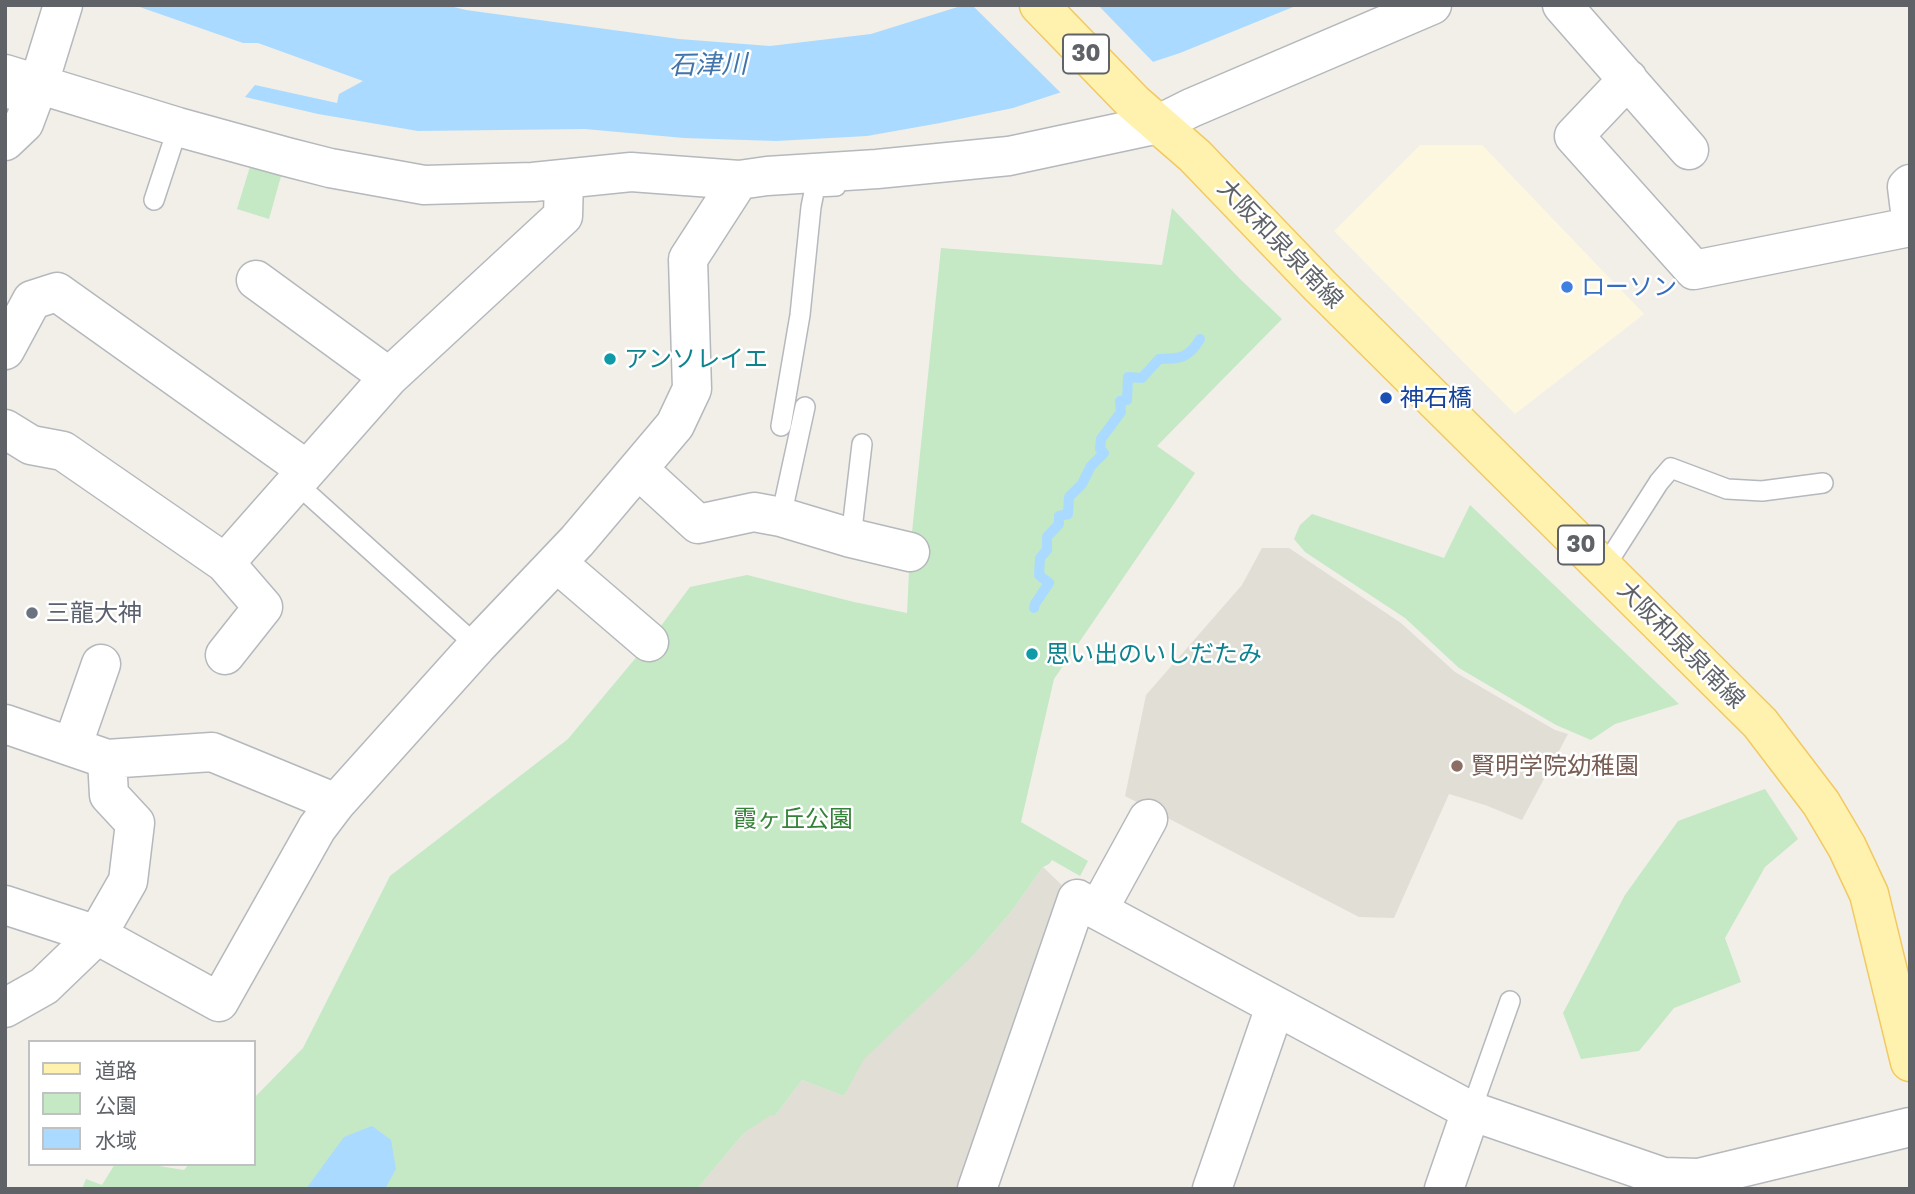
<!DOCTYPE html>
<meta charset="utf-8">
<style>
body{margin:0}
#map{position:relative;width:1915px;height:1194px;overflow:hidden;background:#f1efe8;font-family:"Golos Text","Noto Sans JP",sans-serif}
canvas{display:block}
.frame{position:absolute;inset:0;border:7px solid #5f6368;pointer-events:none}
.legend{position:absolute;left:28px;top:1040px;width:228px;height:126px;box-sizing:border-box;background:#fff;border:2px solid #bfc1c3;margin:0;padding:9px 12px;list-style:none;font-size:21px;color:#5f6368}
.legend li{display:flex;align-items:center;gap:14px;height:35px}
.legend b{width:35px;border:2px solid #bfc1c3}
</style>
<div id="map">
<canvas width="1915" height="1194"></canvas>
<div class="frame"></div>
<ul class="legend">
<li><b style="height:9px;background:#fff2af"></b>道路</li>
<li><b style="height:19px;background:#c5e8c5"></b>公園</li>
<li><b style="height:19px;background:#aadaff"></b>水域</li>
</ul>
</div>
<script>
const g = document.querySelector('canvas').getContext('2d');
g.lineJoin = 'round';
function fillPath(path, color) {
  g.fillStyle = color;
  g.fill(path, 'evenodd');
}
function stroke(path, color, width, dash) {
  g.strokeStyle = color;
  g.lineWidth = width;
  g.lineCap = dash ? 'butt' : 'round';
  g.setLineDash(dash || []);
  g.stroke(path);
}
function drawText(font, color, halo, rows, align = 'center') {
  g.font = font + ' "Golos Text","Noto Sans JP",sans-serif';
  g.lineWidth = 5;
  g.setLineDash([]);
  g.textBaseline = 'middle';
  g.strokeStyle = halo;
  g.fillStyle = color;
  for (const [text, x, y, turn = 0] of rows) {
    g.save();
    g.translate(x, y);
    g.rotate((+turn || 0) * Math.PI / 180);
    g.textAlign = isNaN(turn) ? turn : align;
    if (halo) g.strokeText(text, 0, 0);
    g.fillText(text, 0, 0);
    g.restore();
  }
}
fillPath(new Path2D(`
 M1420,145H1482L1644,314L1515,414L1334,231Z`), '#fef7e0');
fillPath(new Path2D(`
 M1262,548H1289L1401,623L1455,672L1555,730L1568,734L1522,820L1485,805L1449,794L1394,918L1359,917L1125,796L1146,695L1242,585Z
 M1043,867L1065,888L961,1189H697L744,1133L771,1114L775,1116L802,1080L844,1096L863,1059L972,957L1011,912Z`), '#e1ded6');
fillPath(new Path2D(`
 M252,160L283,169L269,219L237,209Z
 M1172,208L1240,279L1282,319L1157,446L1195,473L1054,679L1021,822L1088,861L1080,876L1052,860L1049,864L1043,867L1011,912L972,957L864,1059L844,1096L802,1080L775,1116L771,1115L744,1133L697,1189H82L86,1179L102,1185L115,1164H146L184,1170L189,1164H254V1098L303,1048L390,876L568,739L649,642L690,587L747,575L854,602L907,613L910,552L941,248L1162,265Z
 M1470,505L1679,704L1615,724L1591,740L1556,725L1459,668L1405,618L1305,552L1294,539L1300,525L1312,514L1444,558Z
 M1765,789L1798,839L1765,867L1725,938L1741,982L1674,1008L1639,1051L1581,1059L1563,1013L1625,895L1678,821Z`), '#c5e8c5');
fillPath(new Path2D(`
 M134,5H446L466,10L679,39L770,46L871,34L964,5H1298L1180,53L1013,108L940,123L867,136L776,141L684,138L585,129L418,131L318,114L245,97L255,85L337,103L339,94L363,81L258,43H243Z
 M372,1126L391,1140L396,1169L385,1189H306L344,1137Z`), '#aadaff');
fillPath(new Path2D(`
 M972,5H1098L1156,65L1063,95Z`), '#f1efe8');
stroke(new Path2D(`
 M1034,608L1035,604L1049,583L1039,575L1040,558L1047,550V537L1059,524V516L1068,514L1069,497L1082,484L1091,466L1104,453L1100,449L1101,439L1121,412L1120,401L1127,400L1128,377L1142,378L1159,359C1180,359 1189,358 1200,339`), '#aadaff', 10);
const lane = new Path2D(`
 M5,98L31,104
 M154,200L178,127
 M781,426L800,315L811,207L815,187L836,186
 M296,483L477,646
 M781,517L805,407
 M851,538L862,444
 M1604,568L1659,482L1671,468L1727,489L1762,491L1823,483
 M1471,1111L1510,1001`);
const street = new Path2D(`
 M1562,5L1689,150
 M5,74L178,127L287,157L330,168L424,185L533,182L631,172L739,180L767,176L877,169L1009,156L1159,124L1191,108L1432,5
 M1628,79L1574,136L1694,270L1910,227
 M5,141L24,123L39,83L63,5
 M1910,184L1907,187L1910,211
 M256,280L389,377
 M5,350L32,300L57,292L307,470
 M5,429L31,445L63,451L225,563L389,377L563,216L564,179
 M639,470L698,524L754,512L781,517L851,538L910,552
 M225,563L263,607L225,655
 M557,563L649,642
 M5,724L107,759L212,752L336,803
 M72,747L101,664
 M5,905L97,935L219,1002L317,828L336,803L477,646L577,541L675,425L692,389L688,259L739,180
 M1098,910L1148,819
 M5,1008L44,986L97,935L128,881L135,823L109,795L107,759
 M977,1189L1077,899L1471,1111L1663,1177L1699,1178L1910,1127
 M1212,1189L1275,1007
 M1444,1189L1471,1111`);
const primary = new Path2D(`
 M1039,5L1134,103L1195,156L1320,286L1760,723L1821,803L1847,847L1869,894L1910,1062`);
stroke(lane, '#b5b8bc', 22);
stroke(street, '#b5b8bc', 41);
stroke(primary, '#f2c960', 41);
stroke(lane, '#fff', 19);
stroke(street, '#fff', 38);
stroke(primary, '#fff2af', 38);
for (const [x, y, r, color] of [
 [1567,287,7,"#3f7fe0"],
 [610,359,7,"#0f9aa8"],
 [1386,398,7,"#1a4fb4"],
 [32,613,7,"#6b7280"],
 [1032,654,7,"#0f9aa8"],
 [1457,766,7,"#8d6e63"]
]) {
  const dot = new Path2D();
  dot.arc(x, y, r, 0, 2 * Math.PI);
  g.fillStyle = color;
  g.fill(dot);
  stroke(dot, '#fff', 2.5);
}
for (const [x, y, w] of [
 [1086,54,46],
 [1581,545,46]
]) {
  const box = new Path2D();
  box.roundRect(x - w / 2, y - 19.5, w, 39, 5);
  g.fillStyle = '#fff';
  g.fill(box);
  stroke(box, '#5f6368', 2);
}
drawText('bold 23px', '#5f6368', null, [
 ["30",1086,54],
 ["30",1581,545]
]);
drawText('24px', '#5f6368', '#fff', [
 ["大阪和泉泉南線",1280,244,46],
 ["大阪和泉泉南線",1681,645,45]
]);
drawText('24px', '#366cbe', '#fff', [
 ["ローソン",1581,287]
], 'left');
drawText('24px', '#0d838f', '#fff', [
 ["アンソレイエ",624,359],
 ["思い出のいしだたみ",1046,654]
], 'left');
drawText('24px', '#164399', '#fff', [
 ["神石橋",1400,398]
], 'left');
drawText('24px', '#5b616d', '#fff', [
 ["三龍大神",46,613]
], 'left');
drawText('24px', '#785e54', '#fff', [
 ["賢明学院幼稚園",1471,766]
], 'left');
drawText('24px', '#348238', '#fff', [
 ["霞ヶ丘公園",793,819]
]);
drawText('italic 26px', '#4174aa', '#fff', [
 ["石津川",708,65,-1]
]);
</script>
